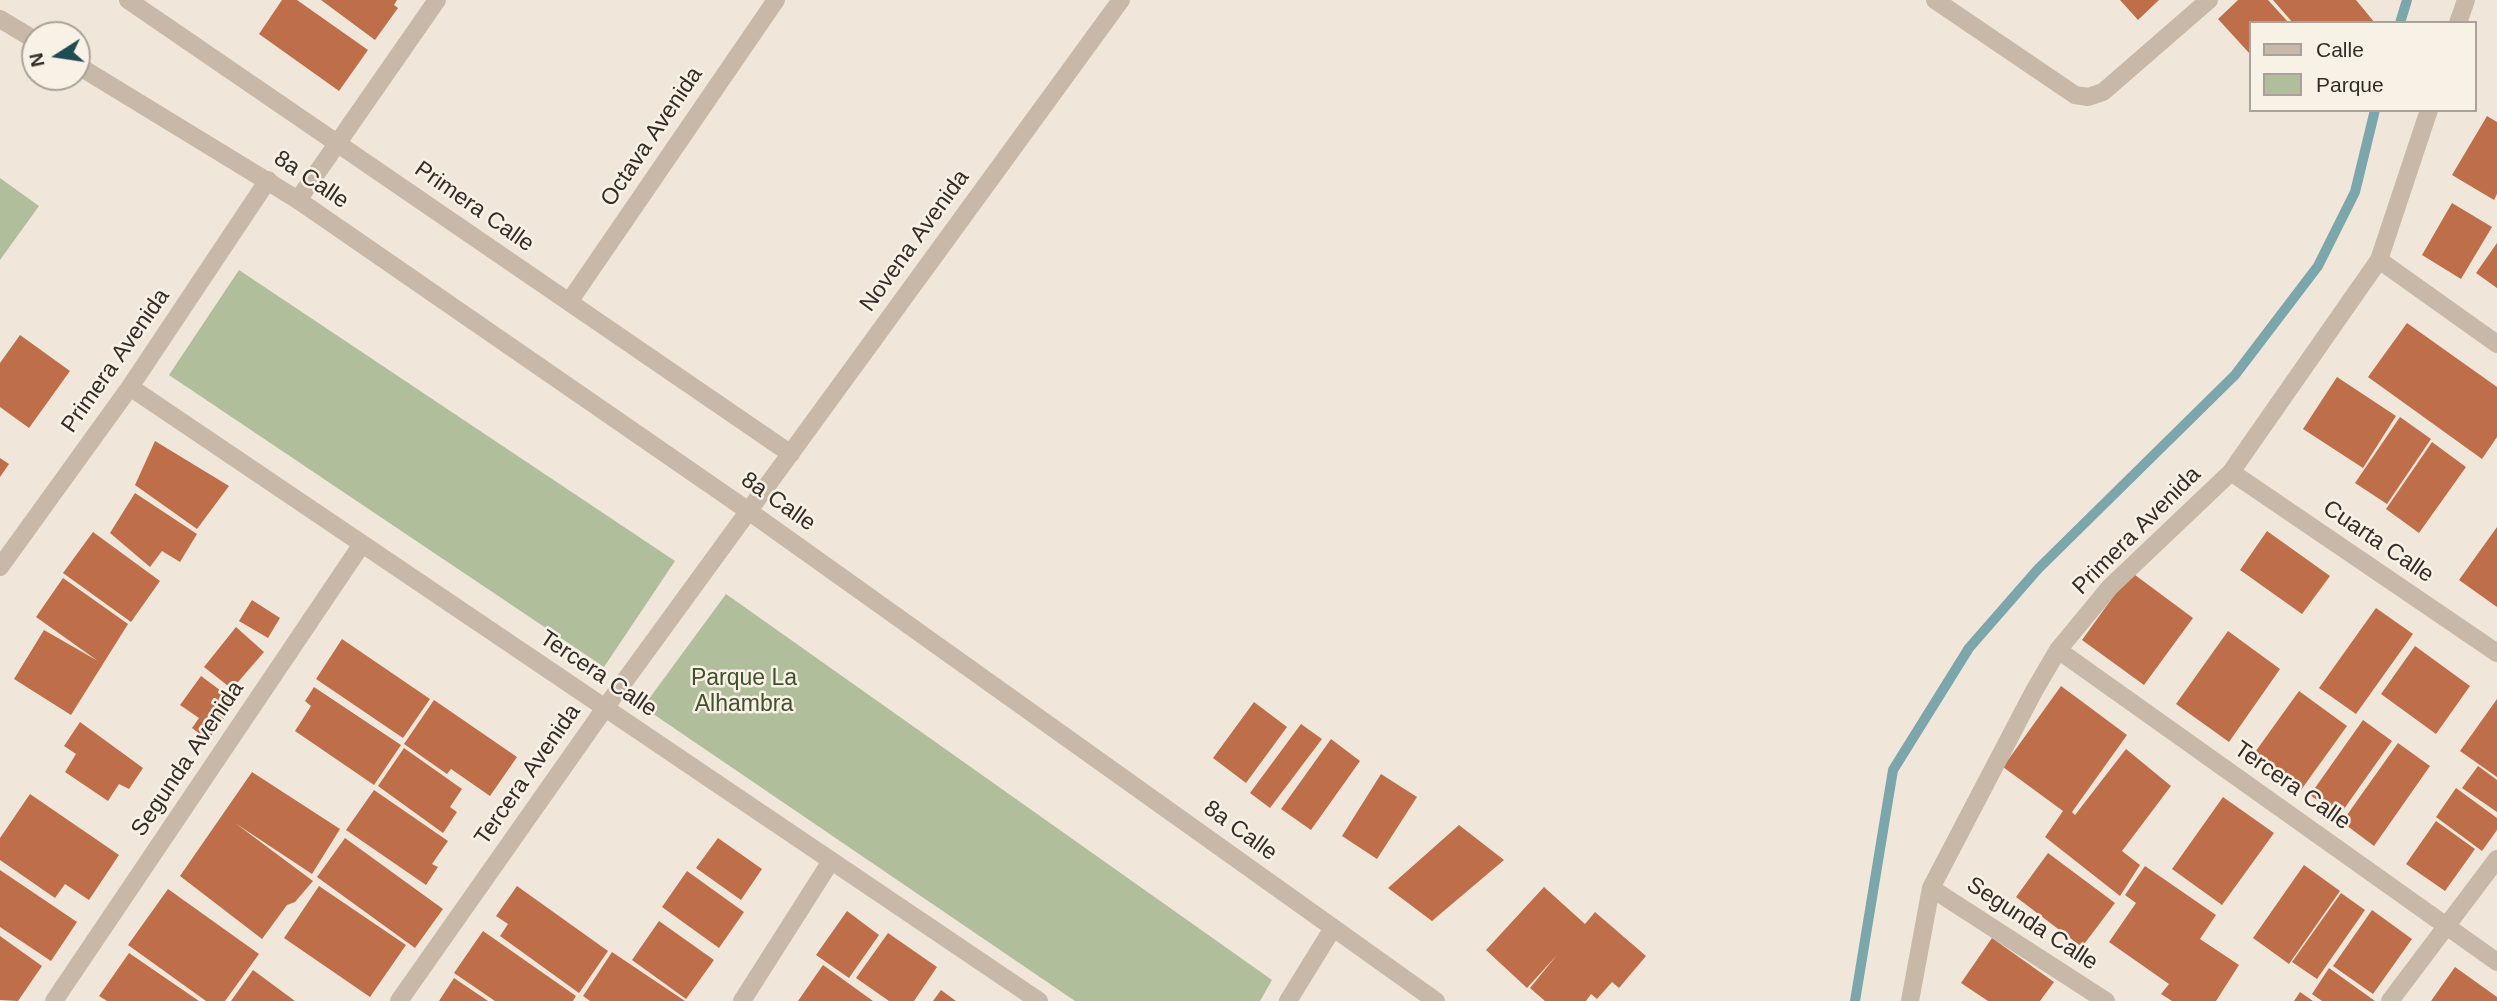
<!DOCTYPE html>
<style>
body{margin:0}
#map{position:relative;width:2497px;height:1001px;overflow:hidden;background:#f0e7da;font-family:Helvetica,sans-serif}
canvas{display:block}
.legend{position:absolute;left:2249px;top:21px;width:228px;height:91px;box-sizing:border-box;background:#f8f1e6;border:2px solid #aaa29a;margin:0;padding:9px 12px;list-style:none;font-size:21px;color:#342c27}
.legend li{display:flex;align-items:center;gap:14px;height:35px}
.legend b{width:35px;border:2px solid #aaa29a}
.north{position:absolute;left:21px;top:21px;width:70px;height:70px;box-sizing:border-box;background:#f8f1e6;border:2px solid #aaa29a;border-radius:50%;rotate:258deg;font-size:19px;font-weight:700;line-height:28px;text-align:center;color:#342c27}
.north::after{content:'';display:block;margin:auto;width:24px;height:32px;background:#1f4c53;clip-path:polygon(50% 0,100% 100%,50% 72%,0 100%)}
</style>
<div id="map">
<canvas width="2497" height="1001"></canvas>
<ul class="legend">
<li><b style="height:9px;background:#c7b8a7"></b>Calle</li>
<li><b style="height:19px;background:#b0be9b"></b>Parque</li>
</ul>
<div class="north">N</div>
</div>
<script>
const g = document.querySelector('canvas').getContext('2d');
g.lineJoin = 'round';
function fillPath(path, color) {
  g.fillStyle = color;
  g.fill(path, 'evenodd');
}
function stroke(path, color, width, dash) {
  g.strokeStyle = color;
  g.lineWidth = width;
  g.lineCap = dash ? 'butt' : 'round';
  g.setLineDash(dash || []);
  g.stroke(path);
}
function drawText(font, color, halo, rows, align = 'center') {
  g.font = font + ' Helvetica,sans-serif';
  g.lineWidth = 5;
  g.setLineDash([]);
  g.textBaseline = 'middle';
  g.strokeStyle = halo;
  g.fillStyle = color;
  for (const [text, x, y, turn = 0] of rows) {
    g.save();
    g.translate(x, y);
    g.rotate((+turn || 0) * Math.PI / 180);
    g.textAlign = isNaN(turn) ? turn : align;
    if (halo) g.strokeText(text, 0, 0);
    g.fillText(text, 0, 0);
    g.restore();
  }
}
fillPath(new Path2D(`
 M0,178L39,206L0,260Z
 M239,270L675,561L604,667L169,375Z
 M726,594L1272,980L1260,1001H1075L643,707Z`), '#b0be9b');
stroke(new Path2D(`
 M2400,23L2407,0
 M1855,1001L1893,770L1969,648L2038,569L2235,375L2318,266L2355,192L2375,110`), '#7ba6ab', 10);
fillPath(new Path2D(`
 M282,0H297L368,50L339,91L259,34Z
 M321,0H397L394,5L398,8L375,40Z
 M2120,0H2159L2138,20Z
 M2238,0H2268L2289,23H2250V54L2218,19Z
 M2273,0H2356L2375,23H2293Z
 M2487,116L2497,122V194L2494,200L2452,175Z
 M2452,203L2492,227L2461,279L2422,255Z
 M2497,243V288L2476,273Z
 M2407,323L2497,387V437L2482,459L2368,377Z
 M20,335L70,371L29,428L0,407V363Z
 M2337,377L2396,416L2363,468L2303,429Z
 M2400,417L2431,439L2387,504L2355,483Z
 M155,441L229,486L197,529L135,485Z
 M2432,442L2466,467L2419,533L2386,509Z
 M0,458L9,464L0,477Z
 M135,493L197,534L180,562L162,551L150,567L110,533Z
 M2497,527V607L2459,580Z
 M2267,531L2330,576L2302,614L2240,570Z
 M93,532L160,581L131,622L63,573Z
 M2131,572L2193,618L2144,685L2082,640Z
 M63,578L128,624L71,715L14,679L44,630L98,661L36,617Z
 M252,600L280,618L268,638L239,621Z
 M2376,608L2413,634L2356,714L2319,688Z
 M236,627L264,652L232,689L204,667Z
 M2228,631L2280,669L2229,742L2176,704Z
 M342,639L430,699L403,738L316,679Z
 M2415,646L2470,686L2436,734L2381,694Z
 M201,676L236,702L208,740L192,728L199,718L180,705Z
 M2061,686L2127,735L2072,812L2075,815L2126,749L2171,786L2122,851L2140,865L2120,896L2045,837L2063,811L2003,767Z
 M314,687L401,745L374,785L295,731L311,706L305,701Z
 M2299,691L2347,726L2301,790L2253,755Z
 M2497,699V777L2460,751Z
 M434,700L517,757L490,796L451,769L447,774L404,744Z
 M1254,702L1287,727L1246,783L1213,758Z
 M2363,720L2392,741L2339,816L2310,795Z
 M80,722L143,768L129,789L119,784L108,801L65,772L76,754L64,746Z
 M1301,724L1322,739L1270,808L1250,793Z
 M1331,739L1360,761L1311,830L1281,809Z
 M2398,743L2430,766L2374,846L2342,822Z
 M404,748L462,789L450,807L457,812L443,833L378,786Z
 M2478,766L2497,780V812L2462,788Z
 M252,772L340,829L312,874L235,823L313,881L295,902L287,905L262,939L180,876Z
 M1381,774L1417,797L1377,859L1342,836Z
 M2456,788L2497,818V830L2482,851L2436,817Z
 M374,790L448,841L432,864L438,867L426,885L346,830Z
 M30,794L119,855L89,900L65,884L55,898L0,860V838Z
 M2223,797L2274,833L2222,905L2172,869Z
 M2436,821L2475,849L2445,891L2406,864Z
 M1459,825L1504,860L1432,921L1388,888Z
 M345,838L443,909L415,948L317,877Z
 M718,838L762,869L741,900L696,868Z
 M2048,853L2115,903L2082,947L2016,897Z
 M2304,865L2340,891L2289,964L2253,938Z
 M2145,866L2216,915L2200,939L2239,965L2216,1001H2172L2161,994L2169,984L2109,942L2136,903L2125,895Z
 M0,870L77,922L51,961L0,927Z
 M687,871L744,912L719,948L662,907Z
 M319,886L406,945L370,997L284,938Z
 M517,886L608,951L579,993L500,936L508,924L496,916Z
 M1544,887L1585,924L1595,912L1646,956L1619,988L1612,982L1597,999L1591,994L1586,1001H1545L1530,988L1557,955L1527,988L1486,950Z
 M168,889L259,954L225,1001H206L128,945Z
 M2341,893L2365,910L2317,979L2292,962Z
 M2372,910L2412,939L2373,994L2333,966Z
 M847,911L879,935L849,978L816,955Z
 M659,921L714,960L686,999L632,960Z
 M483,931L576,996L573,1001H495L454,973Z
 M888,933L937,967L914,1001H889L856,978Z
 M0,936L42,966L18,1001L0,1000Z
 M1992,938L2054,982L2040,1001H1988L1961,983Z
 M612,952L685,1001H590L583,996Z
 M129,953L199,1001H107L99,996Z
 M823,965L873,1001H798Z
 M2455,967L2497,997V1001H2431Z
 M2329,968L2375,1001H2322L2312,994Z
 M253,970L295,1001H231Z
 M454,978L488,1001H439Z
 M941,990L956,1001H933Z
 M2300,992L2313,1001H2294Z`), '#bf6e4a');
stroke(new Path2D(`
 M128,0L791,454
 M1935,0L2075,95L2088,97L2103,92L2209,0
 M2458,23L2466,0
 M298,200L437,0
 M2379,260L2497,344
 M569,302L776,0
 M130,387L1039,1001
 M2231,472L2497,653
 M0,567L130,387L268,180
 M2058,650L2497,962
 M1931,888L2106,1001
 M54,1001L362,544
 M399,1001L605,708L1121,0
 M742,1001L831,861
 M1288,1001L1333,928
 M1910,1001L1931,888L2034,691L2058,650L2110,587L2231,472L2379,260L2429,110
 M2390,1001L2497,859`), '#c7b8a7', 18);
stroke(new Path2D(`
 M0,19L35,40
 M77,65L298,200L750,512L1436,1001`), '#c7b8a7', 18);
drawText('23px', '#342c27', '#f8f1e6', [
 ["Octava Avenida",652,137,-56],
 ["8a Calle",311,180,34],
 ["Primera Calle",474,207,35],
 ["Novena Avenida",915,241,-54],
 ["Primera Avenida",116,361,-55],
 ["8a Calle",778,502,35],
 ["Primera Avenida",2137,531,-45],
 ["Cuarta Calle",2378,542,34],
 ["Tercera Calle",598,674,34],
 ["Segunda Avenida",188,759,-56],
 ["Tercera Avenida",528,775,-55],
 ["Tercera Calle",2292,786,35],
 ["8a Calle",1240,831,36],
 ["Segunda Calle",2032,924,33]
]);
drawText('23px', '#41512c', '#f8f1e6', [
 ["Parque La",744,679],
 ["Alhambra",744,705]
]);
</script>
